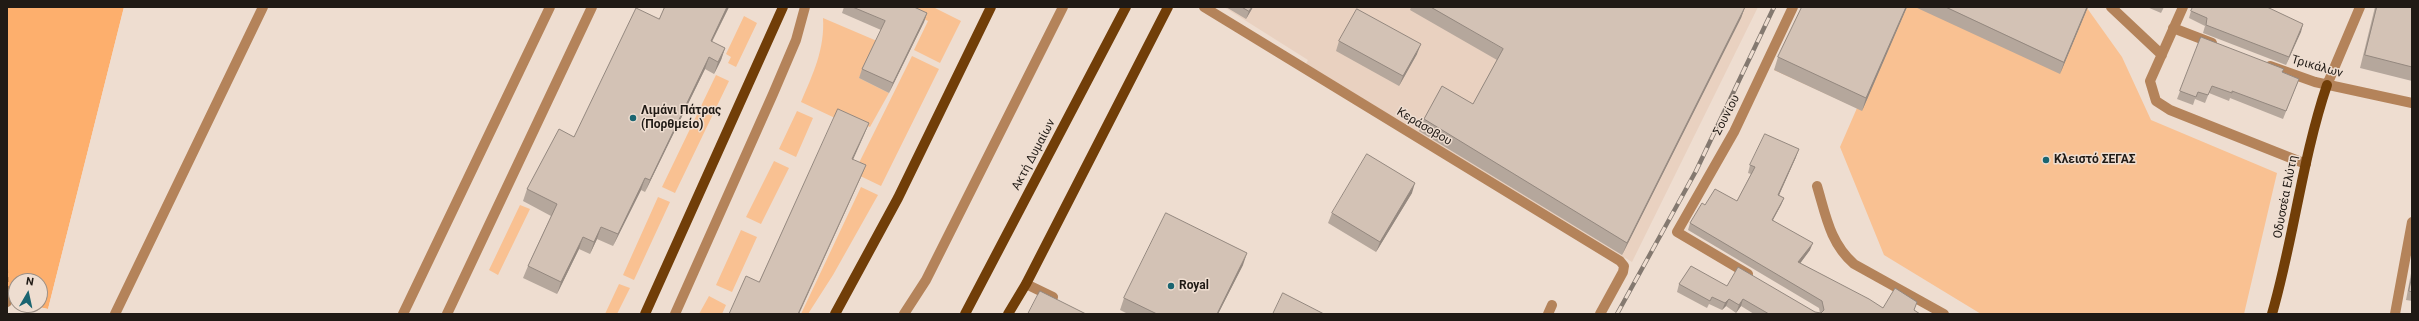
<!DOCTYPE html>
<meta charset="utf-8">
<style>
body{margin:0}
#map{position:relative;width:2419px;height:321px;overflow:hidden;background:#eeddd0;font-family:Roboto,sans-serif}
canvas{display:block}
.frame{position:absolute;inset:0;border:8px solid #201a15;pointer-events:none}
.north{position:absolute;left:8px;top:273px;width:40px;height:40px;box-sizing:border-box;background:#eeddd0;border:1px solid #9c8f85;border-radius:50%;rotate:9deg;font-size:11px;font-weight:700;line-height:16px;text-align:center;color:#201a15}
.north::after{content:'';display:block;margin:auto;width:14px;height:18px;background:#1b6571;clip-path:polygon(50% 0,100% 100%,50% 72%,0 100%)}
</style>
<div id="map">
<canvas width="2419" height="321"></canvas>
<div class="frame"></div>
<div class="north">N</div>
</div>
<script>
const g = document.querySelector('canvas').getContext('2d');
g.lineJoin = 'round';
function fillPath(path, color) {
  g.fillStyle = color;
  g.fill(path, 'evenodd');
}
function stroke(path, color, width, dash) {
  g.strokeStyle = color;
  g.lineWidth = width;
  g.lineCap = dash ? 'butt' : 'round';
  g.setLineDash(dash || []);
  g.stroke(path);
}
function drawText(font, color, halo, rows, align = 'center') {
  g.font = font + ' Roboto,sans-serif';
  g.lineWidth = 3;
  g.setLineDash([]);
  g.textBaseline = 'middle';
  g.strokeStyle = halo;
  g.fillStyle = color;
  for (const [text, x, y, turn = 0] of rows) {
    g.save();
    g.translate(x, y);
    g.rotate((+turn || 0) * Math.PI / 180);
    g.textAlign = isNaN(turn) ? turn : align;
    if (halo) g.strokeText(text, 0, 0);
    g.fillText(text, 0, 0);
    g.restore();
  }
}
fillPath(new Path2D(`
 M1224,7H1758L1632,262L1306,64L1308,60Z`), '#e9d1c0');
fillPath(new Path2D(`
 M899,7H933L961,21L940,63L914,50L928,21Z
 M1803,7L2087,8L2122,57L2151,120L2277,173L2244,314H1981L1884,255L1840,147L1857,108L1774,70Z
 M744,16L757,23L736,67L728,63L731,57L726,54Z
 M823,18L877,41L859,78L889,93L870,127L838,114L835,118L801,102C813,74 825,49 823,18Z
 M912,56L939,69L881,186L854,173Z
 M716,75L729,81L675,193L662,187Z
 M797,111L813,118L796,157L779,149Z
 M774,161L789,168L761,224L746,217Z
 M861,187L878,195L833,275L808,314H801Z
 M658,197L670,202L634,280L623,275Z
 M520,205L530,209L498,275L489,270Z
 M741,230L757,237L732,292L716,285Z
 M619,284L630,288L617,314H605Z
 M709,296L726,305L722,314H699Z`), '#f9c192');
fillPath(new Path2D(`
 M7,7H124L48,309L31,305H40V281H16V301L7,299Z`), '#fdaf6d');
fillPath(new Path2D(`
 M124,7H126L50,310L30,307L29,305L48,309Z`), '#eeddd0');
stroke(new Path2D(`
 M7,241L8,295`), '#4d2e12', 1, [5, 4]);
stroke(new Path2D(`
 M1204,7L1620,261L1624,266L1623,272L1600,314
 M2111,7L2162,55
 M2183,7L2150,81L2156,101L2170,110L2306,164
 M2173,28L2212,43
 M2270,66L2315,82L2412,103
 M2327,85L2360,7
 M1817,186C1826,216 1830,243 1854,264L1944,314
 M1748,274L1677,232L1734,132L1793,7
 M1026,284L1053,297
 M7,302L8,299
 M115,314L263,7
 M403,314L550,7
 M447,314L592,7
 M675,314L773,94L796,40L805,7
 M904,314L926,280L1063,7
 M1548,314L1552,305
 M2395,314L2412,222`), '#b4835a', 10);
stroke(new Path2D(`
 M645,314L783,7
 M835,314L898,198L991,7
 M965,314L1126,7
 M1008,314L1026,284L1168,7
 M2272,314C2294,238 2302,159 2327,85`), '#713e08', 10);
const rail = new Path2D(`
 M1617,314L1696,171L1774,7`);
stroke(rail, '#847970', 4.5);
stroke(rail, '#eeddd0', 3, [9]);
fillPath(new Path2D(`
 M665,7H729L712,42L725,48L721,60L714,74L705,69L645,192L641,190L613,246L597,239L590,254L579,249L557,294L523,278L528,266L551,216L523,201L527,189L574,137L659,19Z
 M844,7H914L927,13L924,22L889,93L859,78L862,69L881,30L842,13Z
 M1226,7H1253L1246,19Z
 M1411,7H1745L1741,18L1622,255L1419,131L1424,119L1473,104L1497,60L1410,10Z
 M1802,7H1907L1862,111L1774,70L1778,57Z
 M1915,7H2088L2060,74Z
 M2147,7H2164L2161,13Z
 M2375,7H2412V81L2360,68Z
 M2191,11L2303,24L2286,65L2203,33L2205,26L2189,18Z
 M2201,37L2299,79L2283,119L2230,98L2229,101L2209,93L2205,103L2195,99L2193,105L2177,99Z
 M1339,41L1417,54L1399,86L1336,51Z
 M1796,157L1779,195L1784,198L1781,205L1773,220L1810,250L1800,263L1883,308L1914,310L1920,314H1754L1741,306L1736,313L1726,306L1722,310L1709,304L1707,308L1677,292L1679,284L1727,286L1815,312L1820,313L1819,308L1688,230L1690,223L1705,205L1737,201L1751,174L1748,173L1750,165Z
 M1412,193L1376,252L1328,223L1332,213Z
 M1243,265L1218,314H1128L1120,310L1124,298Z
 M2412,268V301L2406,300Z`), '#b5a79c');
fillPath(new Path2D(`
 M727,7H729L706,53L711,41Z
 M1252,7H1253L1246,19L1249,11Z
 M1745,7L1741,18L1622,255L1627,243Z
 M1906,7H1907L1862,111L1866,98Z
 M2087,7H2088L2060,74L2064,62Z
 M927,13L924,22L889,93L893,83Z
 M2303,24L2301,32L2286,65L2289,57Z
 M1421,44L1417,54L1399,86L1403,76Z
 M725,48L721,60L714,74L718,62Z
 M709,57L705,69L645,192L650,180Z
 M869,123L864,135L848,171L852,159Z
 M1799,149L1796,157L1776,202L1778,195Z
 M866,165L861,177L799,314H798Z
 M645,178L641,190L613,246L618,234Z
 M1415,183L1412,193L1376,252L1380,242Z
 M1784,198L1781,205L1769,227L1772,220Z
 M601,227L597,239L590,254L594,242Z
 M583,237L579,249L557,294L561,282Z
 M1813,243L1810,250L1796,269L1798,262Z
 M1247,253L1243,265L1218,314H1217Z
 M1729,299L1726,306L1722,310L1725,303Z
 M1743,299L1741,306L1736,313L1739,305Z`), '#94887f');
const building = new Path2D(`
 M665,7H727L711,41L725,48L718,62L709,57L650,180L645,178L618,234L601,227L594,242L583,237L561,282L528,266L557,204L527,189L559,129L574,137L636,8L659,19Z
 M853,7H914L927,13L893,83L862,69L885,21Z
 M1242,7H1252L1249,11Z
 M1431,7H1745L1627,243L1424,119L1442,86L1473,104L1503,49Z
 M1802,7H1906L1866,98L1778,57Z
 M1946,7H2087L2064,62Z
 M2193,7H2267L2303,24L2289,57L2206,25L2207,18L2191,11Z
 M2377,7H2412V67L2365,55Z
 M1357,9L1421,44L1403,76L1339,41Z
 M2201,37L2284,69L2282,72L2299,79L2286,111L2232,91V93L2212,86L2208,95L2198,92L2196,97L2180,91Z
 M838,109L869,123L852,159L866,165L798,314H729L746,276L759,282Z
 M1765,134L1799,149L1778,195L1784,198L1772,220L1813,243L1798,262L1869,299L1883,308L1895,288L1917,302L1914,310L1920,314H1769L1743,299L1739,305L1729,299L1725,303L1712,297L1710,301L1679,284L1691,266L1727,286L1738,267L1815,312L1821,313L1824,310L1822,301L1690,223L1702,203L1705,205L1715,189L1737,201L1755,167L1750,165Z
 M1367,154L1415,183L1380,242L1332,213Z
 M1166,213L1247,253L1217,314H1157L1124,298Z
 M2412,276V292L2409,291Z
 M1040,291L1086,314H1028Z
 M1283,293L1324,314H1273Z`);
fillPath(building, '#d3c2b5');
stroke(building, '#94887f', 1);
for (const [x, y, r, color] of [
 [633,118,4,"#1b6571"],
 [2046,160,4,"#1b6571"],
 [1171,286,4,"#1b6571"]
]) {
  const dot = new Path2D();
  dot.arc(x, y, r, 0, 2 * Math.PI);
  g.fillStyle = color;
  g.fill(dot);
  stroke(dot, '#eeddd0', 1.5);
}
drawText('12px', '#201a15', '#eeddd0', [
 ["Τρικάλων",2317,67,16],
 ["Σουνίου",1727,115,-63],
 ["Κεράσοβου",1424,127,31],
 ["Ακτή Δυμαίων",1034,155,-62],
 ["Οδυσσέα Ελύτη",2286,197,-79]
]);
drawText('bold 12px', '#201a15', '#eeddd0', [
 ["Λιμάνι Πάτρας",641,111],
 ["(Πορθμείο)",641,125],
 ["Κλειστό ΣΕΓΑΣ",2054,160],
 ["Royal",1179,286]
], 'left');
</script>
